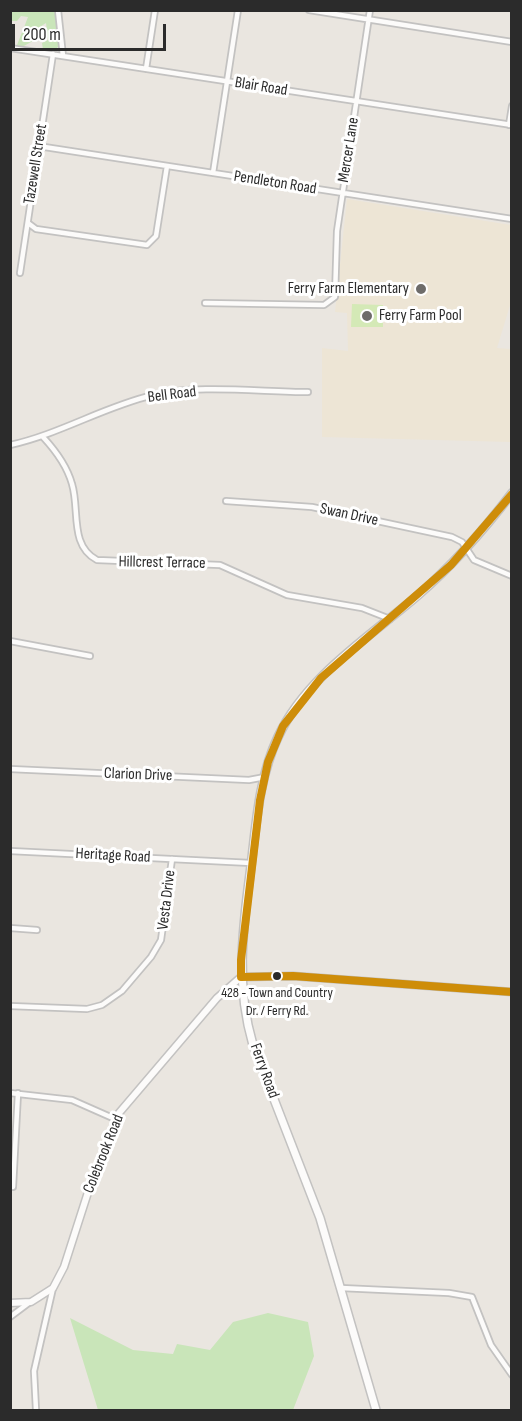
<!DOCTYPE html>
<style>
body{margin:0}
#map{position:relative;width:522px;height:1421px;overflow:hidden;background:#eae6e0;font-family:"Sofia Sans Condensed",sans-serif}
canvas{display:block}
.frame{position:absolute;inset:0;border:12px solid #2b2b2b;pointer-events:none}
.scale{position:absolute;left:12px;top:24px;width:154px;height:27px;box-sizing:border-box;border:3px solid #2b2b2b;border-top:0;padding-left:8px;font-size:18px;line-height:21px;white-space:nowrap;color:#2b2b2b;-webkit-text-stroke:4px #fff;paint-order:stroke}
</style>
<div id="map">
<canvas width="522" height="1421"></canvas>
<div class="frame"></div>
<div class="scale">200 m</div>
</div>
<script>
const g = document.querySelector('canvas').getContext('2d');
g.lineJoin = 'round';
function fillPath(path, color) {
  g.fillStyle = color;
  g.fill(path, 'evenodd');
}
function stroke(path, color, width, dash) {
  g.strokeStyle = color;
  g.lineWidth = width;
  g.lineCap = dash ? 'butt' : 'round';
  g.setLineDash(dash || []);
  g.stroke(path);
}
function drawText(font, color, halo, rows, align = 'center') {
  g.font = font + ' "Sofia Sans Condensed",sans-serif';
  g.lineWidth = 6;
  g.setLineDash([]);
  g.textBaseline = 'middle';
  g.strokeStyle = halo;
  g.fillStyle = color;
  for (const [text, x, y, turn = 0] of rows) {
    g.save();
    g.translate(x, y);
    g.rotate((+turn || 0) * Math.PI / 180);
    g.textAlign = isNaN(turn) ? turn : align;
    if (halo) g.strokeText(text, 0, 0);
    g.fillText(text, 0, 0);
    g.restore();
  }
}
fillPath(new Path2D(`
 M347,199L511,225V302L497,348L511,349V442L322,437V348L348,351L347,313L335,312Z`), '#ede5d5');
fillPath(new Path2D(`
 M10,11H57L60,36L58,47L51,53L43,50L42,43L48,40L46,23L35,30L33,41L22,47L17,45L28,17L21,16L17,21H11Z
 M268,1313L308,1322L314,1356L293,1410H98L70,1318L133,1350L173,1354L177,1344L210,1350L233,1322Z`), '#c9e5b9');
fillPath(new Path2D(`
 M352,304L383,305V327H351Z`), '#d4e9b6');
const minor = new Path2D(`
 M58,10L63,56
 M309,10L512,42
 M10,48L512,125
 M146,69L155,10
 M509,125L512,106
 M38,146L512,219
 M213,173L238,10
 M28,223L36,229L147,245L156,236L167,166
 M20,273L53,54
 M205,303L324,305L335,297L337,231L370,10
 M43,437C56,451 67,466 72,484C80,510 69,545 97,560L220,565L287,595L362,608L390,619
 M10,445C60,434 103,407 153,395C197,384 261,392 308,392
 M226,501L312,507L452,537L462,542L474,560L512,576
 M10,641L90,656
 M10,769L249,780L265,777
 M10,851L251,863
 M10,928L37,930
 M10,1006L87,1009L102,1005L122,991L151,957L161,940L172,859
 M10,1093L72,1100L115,1119
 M13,1187L18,1093
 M341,1288L449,1293L472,1297L491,1345L512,1375
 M10,1317L30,1302
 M36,1410L34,1371L53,1288`);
const tertiary = new Path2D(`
 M10,1303L31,1302L53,1288L64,1267L90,1186L119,1113L217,998L241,977L293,976L512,992`);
const secondary = new Path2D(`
 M376,1410L320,1218L253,1045C236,987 242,933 250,874C256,829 258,779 278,737C306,677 368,638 417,596C452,566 483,531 512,493`);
stroke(minor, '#c3c2c1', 8);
stroke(tertiary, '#c3c2c1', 9);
stroke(secondary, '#c3c2c1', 10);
stroke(minor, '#fcfbfa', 4.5);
stroke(tertiary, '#fcfbfa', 6);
stroke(secondary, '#fcfbfa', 7);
stroke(new Path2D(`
 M512,494L451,565L321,678L283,726L268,762L260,800L241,960V977L293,976L512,992`), '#ce8d09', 8);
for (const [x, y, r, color] of [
 [421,289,6,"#6e6c6a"],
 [367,316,6,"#6e6c6a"],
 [277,976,5,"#2b2b2b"]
]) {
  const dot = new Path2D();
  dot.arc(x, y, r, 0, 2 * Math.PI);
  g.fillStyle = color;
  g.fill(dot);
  stroke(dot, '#fff', 2);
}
drawText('14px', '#2b2b2b', '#fff', [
 ["428 - Town and Country",277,993],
 ["Dr. / Ferry Rd.",277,1011]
]);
drawText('16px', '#2b2b2b', '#fff', [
 ["Blair Road",261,87,9],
 ["Mercer Lane",349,150,-81],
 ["Tazewell Street",36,164,-81],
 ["Pendleton Road",275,183,9],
 ["Bell Road",172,395,-7],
 ["Swan Drive",349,515,12],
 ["Hillcrest Terrace",162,563,1],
 ["Clarion Drive",138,775,2],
 ["Heritage Road",113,856,3],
 ["Vesta Drive",167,900,-83],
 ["Ferry Road",264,1071,70],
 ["Colebrook Road",104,1154,-68]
]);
drawText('16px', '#2b2b2b', '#fff', [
 ["Ferry Farm Elementary",409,289],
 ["Ferry Farm Pool",379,316,"left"]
], 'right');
</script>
